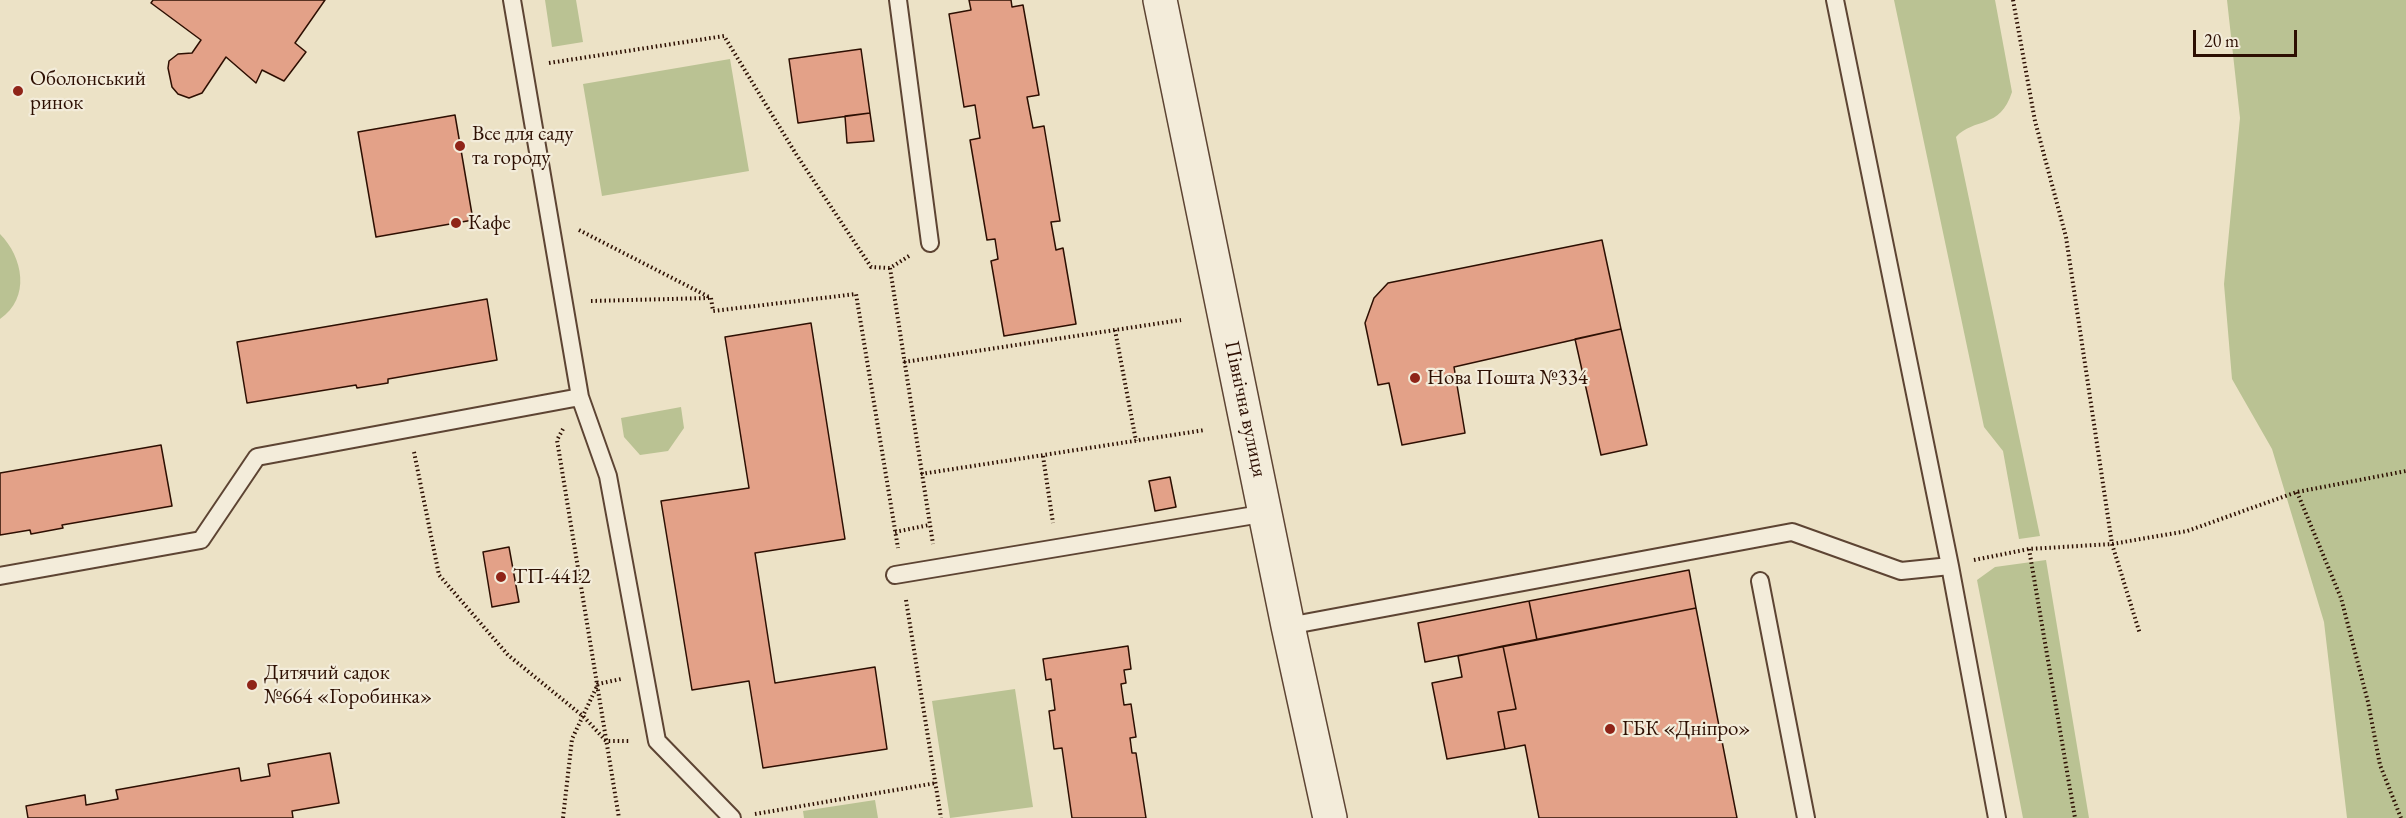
<!DOCTYPE html>
<meta charset="utf-8">
<style>
body{margin:0}
#map{position:relative;width:2406px;height:818px;overflow:hidden;background:#ece2c6;font-family:"EB Garamond",serif}
canvas{display:block}
.scale{position:absolute;left:2193px;top:30px;width:104px;height:27px;box-sizing:border-box;border:3px solid #2d0f02;border-top:0;padding-left:8px;font-size:18px;line-height:21px;white-space:nowrap;color:#2d0f02;-webkit-text-stroke:4px #f3ecda;paint-order:stroke}
</style>
<div id="map">
<canvas width="2406" height="818"></canvas>
<div class="scale">20 m</div>
</div>
<script>
const g = document.querySelector('canvas').getContext('2d');
g.lineJoin = 'round';
function fillPath(path, color) {
  g.fillStyle = color;
  g.fill(path, 'evenodd');
}
function stroke(path, color, width, dash) {
  g.strokeStyle = color;
  g.lineWidth = width;
  g.lineCap = dash ? 'butt' : 'round';
  g.setLineDash(dash || []);
  g.stroke(path);
}
function drawText(font, color, halo, rows, align = 'center') {
  g.font = font + ' "EB Garamond",serif';
  g.lineWidth = 4.5;
  g.setLineDash([]);
  g.textBaseline = 'middle';
  g.strokeStyle = halo;
  g.fillStyle = color;
  for (const [text, x, y, turn = 0] of rows) {
    g.save();
    g.translate(x, y);
    g.rotate((+turn || 0) * Math.PI / 180);
    g.textAlign = isNaN(turn) ? turn : align;
    if (halo) g.strokeText(text, 0, 0);
    g.fillText(text, 0, 0);
    g.restore();
  }
}
fillPath(new Path2D(`
 M545,0H576L583,42L552,47Z
 M1894,0H1995L2012,92C2000,130 1974,117 1956,137L2040,536L2019,539L2003,451L1984,427Z
 M2227,0H2406V818H2347L2324,622L2272,449L2232,379L2224,284L2240,118Z
 M730,59L749,171L602,196L583,84Z
 M0,234C23,257 31,298 0,319Z
 M681,407L684,428L668,451L640,455L624,437L621,418Z
 M2046,560L2089,818H2023L1977,580L1995,567Z
 M1015,689L1033,807L950,818L932,701Z
 M875,800L878,818H804L803,811Z`), '#bac293');
const building = new Path2D(`
 M153,0H325L295,43L306,52L284,81L262,70L256,83L226,57L202,93L189,98L178,94L172,87L168,68L169,61L178,54L192,53L201,40L151,3Z
 M969,0H1011L1012,7L1023,5L1039,95L1027,97L1033,128L1044,126L1060,221L1051,222L1056,250L1063,248L1076,324L1004,336L991,261L998,259L995,239L987,240L970,140L980,138L975,105L964,107L949,14L971,10Z
 M861,49L870,113L798,123L789,59Z
 M870,113L874,141L847,143L845,116Z
 M455,115L473,220L376,237L358,132Z
 M1602,240L1621,329L1454,367L1465,433L1402,445L1389,383L1378,385L1365,323L1374,298L1388,283Z
 M487,299L497,360L388,379V383L357,388L356,385L247,403L237,342Z
 M811,323L845,539L755,553L775,683L875,667L887,749L763,768L749,681L692,690L661,501L749,488L725,337Z
 M1621,329L1647,445L1601,455L1575,339Z
 M161,445L172,506L62,525L63,528L31,534L30,530L0,535V473Z
 M1170,477L1176,507L1155,511L1149,481Z
 M509,547L519,602L492,607L483,552Z
 M1689,570L1696,608L1537,640L1529,601Z
 M1529,601L1537,640L1425,662L1418,623Z
 M1696,608L1737,818H1539L1525,745L1505,749L1498,712L1516,709L1503,646Z
 M1128,646L1131,669L1124,670L1126,683L1121,684L1124,705L1131,704L1136,737L1130,738L1132,753H1136L1146,818H1072L1062,748L1054,749L1049,711L1055,710L1051,679L1046,680L1043,659Z
 M1503,646L1516,709L1498,712L1505,749L1447,759L1432,683L1462,677L1458,656Z
 M330,753L339,803L292,811L293,818H28L26,806L85,795L86,805L118,799L116,790L239,768L241,781L270,776L268,764Z`);
fillPath(building, '#e3a188');
stroke(building, '#2d0f02', 1.5);
const service = new Path2D(`
 M512,0L580,397L608,476L657,741L732,818
 M898,0L930,243
 M1835,0L1950,566L1997,818
 M895,575L1267,513
 M0,576L201,540L257,457L580,397
 M1760,581L1806,818
 M1288,626L1792,532L1901,571L1950,566`);
const tertiary = new Path2D(`
 M1160,0L1288,626L1330,818`);
stroke(service, '#5d4433', 20);
stroke(tertiary, '#5d4433', 36);
stroke(new Path2D(`
 M2013,0L2035,121L2066,237L2112,544L2140,634
 M549,63L724,36L796,154L871,267L890,268
 M579,230L711,298L713,311L856,294L898,548
 M909,256L890,268L933,544
 M591,301L709,298
 M1115,330L1136,441
 M904,362L1181,320
 M563,429L557,440L619,818
 M414,452L439,575L508,655L584,717L606,741H630
 M1043,456L1053,523
 M921,474L1205,430
 M2297,492L2341,598L2368,702L2380,765L2401,818
 M895,532L929,525
 M2029,549L2075,818
 M1974,560L2029,549L2112,544L2187,531L2297,492L2406,471
 M906,600L941,818
 M755,814L936,783
 M563,818L572,739L598,684L621,679`), '#2d0f02', 4, [1.5, 3]);
stroke(service, '#f3ecda', 16);
stroke(tertiary, '#f3ecda', 33);
for (const [x, y, r, color] of [
 [18,91,6,"#8f2418"],
 [460,146,6,"#8f2418"],
 [456,223,6,"#8f2418"],
 [1415,378,6,"#8f2418"],
 [501,577,6,"#8f2418"],
 [252,685,6,"#8f2418"],
 [1610,729,6,"#8f2418"]
]) {
  const dot = new Path2D();
  dot.arc(x, y, r, 0, 2 * Math.PI);
  g.fillStyle = color;
  g.fill(dot);
  stroke(dot, '#f3ecda', 2);
}
drawText('21px', '#2d0f02', '#f3ecda', [
 ["Оболонський",30,79],
 ["ринок",30,103],
 ["Все для саду",472,134],
 ["та городу",472,158],
 ["Кафе",468,223],
 ["Нова Пошта №334",1427,378],
 ["ТП-4412",513,577],
 ["Дитячий садок",264,673],
 ["№664 «Горобинка»",264,697],
 ["ГБК «Дніпро»",1622,729]
], 'left');
drawText('21px', '#2d0f02', '#f3ecda', [
 ["Північна вулиця",1245,409,78]
]);
</script>
